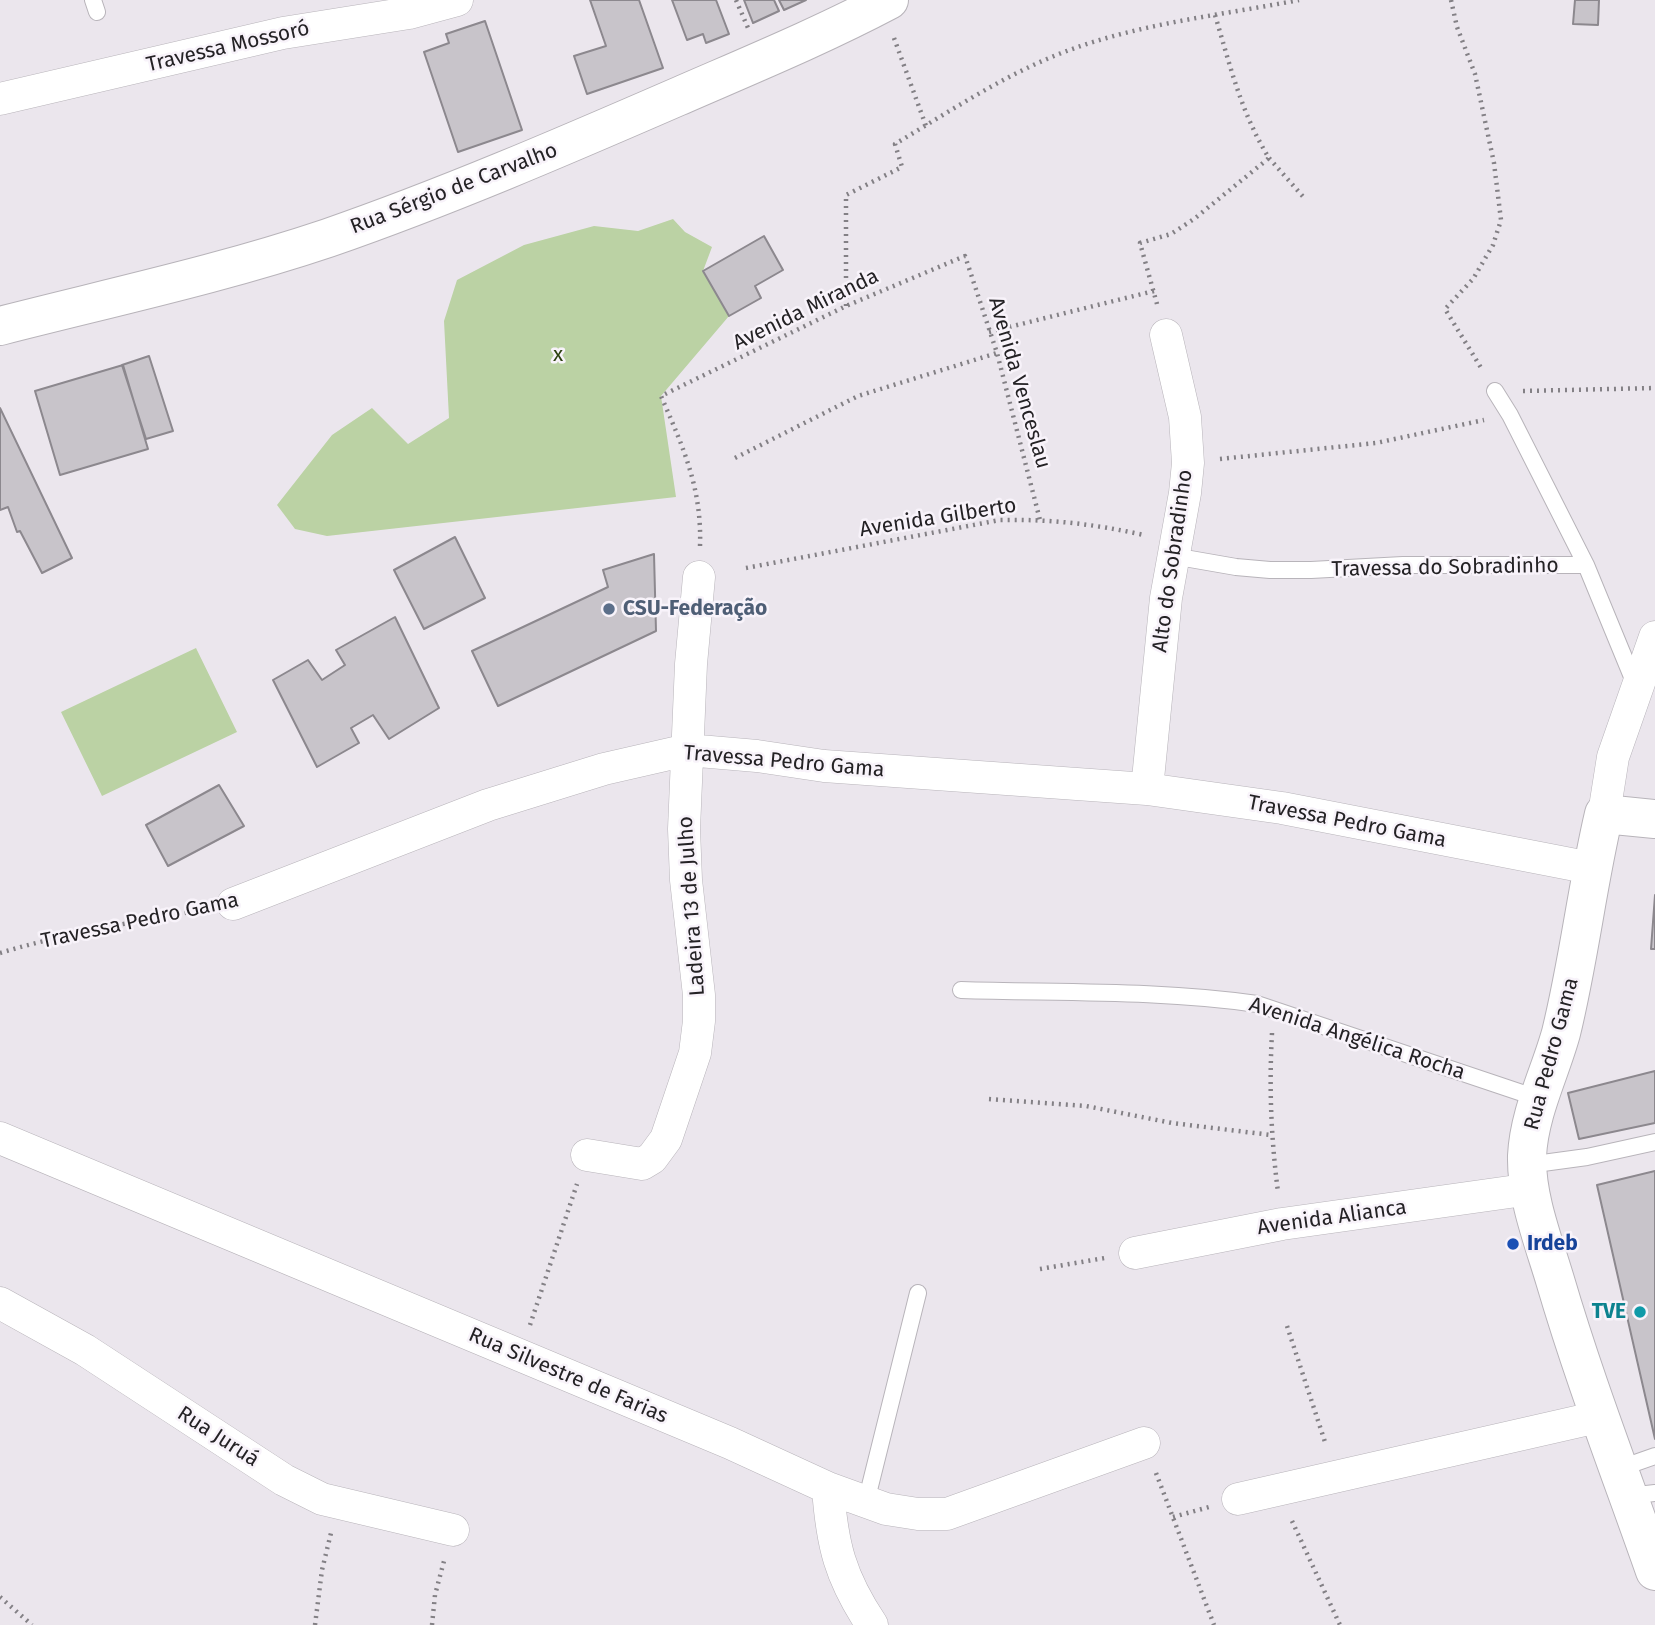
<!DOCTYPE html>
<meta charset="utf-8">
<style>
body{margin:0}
canvas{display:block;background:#ebe6ed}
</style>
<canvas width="1655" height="1625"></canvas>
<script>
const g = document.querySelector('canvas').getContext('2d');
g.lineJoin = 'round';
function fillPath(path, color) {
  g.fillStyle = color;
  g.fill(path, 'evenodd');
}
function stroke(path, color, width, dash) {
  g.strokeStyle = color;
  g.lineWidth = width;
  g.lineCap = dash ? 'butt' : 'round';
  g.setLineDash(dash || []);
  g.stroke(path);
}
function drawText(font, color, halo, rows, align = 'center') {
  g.font = font + ' "Fira Sans",sans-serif';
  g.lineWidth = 5;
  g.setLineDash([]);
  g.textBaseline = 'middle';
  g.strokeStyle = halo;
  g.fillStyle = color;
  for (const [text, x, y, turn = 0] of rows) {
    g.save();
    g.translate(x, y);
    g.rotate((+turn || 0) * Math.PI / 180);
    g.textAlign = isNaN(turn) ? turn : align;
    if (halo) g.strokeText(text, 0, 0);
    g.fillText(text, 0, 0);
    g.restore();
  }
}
fillPath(new Path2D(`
 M673,219L685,232L712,247L703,271L729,316L661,396L676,497L327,536L295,529L277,505L332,435L372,408L408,444L449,418L444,321L457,280L524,245L594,226L638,231Z
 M196,648L237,732L102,796L61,712Z`), '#bbd2a4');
const building = new Path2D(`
 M590,0H639L663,68L587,94L574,56L606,46Z
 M672,0H716L729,34L706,43L703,34L687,40Z
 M744,0H774L779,11L753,23Z
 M779,0H806L784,10Z
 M1575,0H1599L1598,25L1573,24Z
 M485,21L522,130L458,152L424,52L449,43L446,34Z
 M764,236L783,270L755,286L761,298L729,316L703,271Z
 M149,356L173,431L146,439L122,365Z
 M123,365L148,449L60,475L35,391Z
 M0,408L72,558L42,573L20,531L17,532L8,507L0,510Z
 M455,537L485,598L424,629L394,570Z
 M654,554L656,631L498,706L472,651L608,587L603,570Z
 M395,617L439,708L389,739L373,715L351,728L359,743L317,767L273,680L308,660L322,680L345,665L336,650Z
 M219,785L244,826L168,866L146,825Z
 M1655,895V949H1651Z
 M1655,1071V1123L1579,1139L1568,1093Z
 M1655,1171V1439L1597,1185Z`);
fillPath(building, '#c8c4ca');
stroke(building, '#8c888e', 2);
const lane = new Path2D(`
 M93,0L97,12
 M1495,391L1510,415L1586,565
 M1173,556L1236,567L1270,570H1311L1403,565H1586L1635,684
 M961,990C1059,993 1160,990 1257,1004L1540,1099
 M1528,1165L1587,1157L1655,1142
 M1618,1469L1655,1456
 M1629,1496L1655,1493
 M866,1502L918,1293`);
const street = new Path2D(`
 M0,99L283,33L409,13L457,0
 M1147,789L1166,598L1185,493L1188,463L1185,417L1166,335
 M1604,814L1613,757L1655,637
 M233,904L488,805L604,769L687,750L757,756L824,766L1147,789L1282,808L1591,868
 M0,1138L730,1443L828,1488L886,1509L918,1514H947L1144,1443
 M587,1155L642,1164L652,1158L666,1139L695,1053L699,1021V995L686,880L684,829L691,664L699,577
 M1135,1253L1282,1224L1531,1189
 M0,1303L85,1350L284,1480L322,1499L453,1530
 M828,1488C832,1545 840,1577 872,1625
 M1238,1499L1598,1417`);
const secondary = new Path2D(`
 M0,326C109,298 221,274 328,238C446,197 562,147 677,97C748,66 821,36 889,0
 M1655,819L1604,814C1587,886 1579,960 1561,1033C1550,1073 1529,1113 1527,1156C1526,1197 1543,1240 1555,1280C1584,1379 1621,1474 1655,1571`);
stroke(lane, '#b8b4ba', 18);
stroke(street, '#b8b4ba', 33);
stroke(secondary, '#b8b4ba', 40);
stroke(new Path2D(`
 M736,0L748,28
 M1451,0L1457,27L1475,74L1494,163L1501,220L1493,245L1473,279L1445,309L1483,371
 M894,38L926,126
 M1269,158L1306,200
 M1157,304L1140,243L1171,234L1194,219L1269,158C1241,113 1230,65 1215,15
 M846,306V195L902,167L895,144C947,113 998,79 1054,56C1132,24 1217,16 1299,0
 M989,332L1154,291
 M1523,391L1655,388
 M735,458L858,396L997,353
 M1220,459L1376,443L1484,420
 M700,546C702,488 683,447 661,396L846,306L965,256L997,353L1040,520
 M746,568L1000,520C1050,519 1094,524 1144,535
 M0,953C66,933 134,922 201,910
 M1272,1033C1269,1087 1271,1138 1278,1192
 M989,1099L1086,1106L1172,1123L1271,1135
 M1040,1269L1105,1258
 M530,1325L577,1184
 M1287,1326L1326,1445
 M1156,1473L1214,1625
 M1173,1517L1209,1507
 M1292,1521L1340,1625
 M0,1597L32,1625
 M315,1625L322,1570L331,1533
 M432,1625L435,1595L444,1561`), '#838085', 4.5, [2, 5]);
stroke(lane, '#fff', 16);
stroke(street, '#fff', 32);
stroke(secondary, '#fff', 38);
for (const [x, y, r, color] of [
 [609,609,7,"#5c6f8a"],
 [1513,1244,7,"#1a4fb4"],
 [1640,1312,7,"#0f9aa8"]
]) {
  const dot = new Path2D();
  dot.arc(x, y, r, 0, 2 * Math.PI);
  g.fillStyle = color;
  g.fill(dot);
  stroke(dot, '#f8f3fa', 2.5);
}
drawText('21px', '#242225', '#f8f3fa', [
 ["Travessa Mossoró",228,47,-13],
 ["Rua Sérgio de Carvalho",454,189,-21],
 ["Avenida Miranda",806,310,-26],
 ["Avenida Venceslau",1019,383,74],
 ["Avenida Gilberto",938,518,-9],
 ["Alto do Sobradinho",1173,561,-82],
 ["Travessa do Sobradinho",1445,568,-1],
 ["Travessa Pedro Gama",784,762,5],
 ["Travessa Pedro Gama",1347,822,11],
 ["Ladeira 13 de Julho",692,906,-94],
 ["Travessa Pedro Gama",140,921,-12],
 ["Avenida Angélica Rocha",1357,1039,18],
 ["Rua Pedro Gama",1552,1054,-75],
 ["Avenida Alianca",1332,1218,-8],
 ["Rua Silvestre de Farias",568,1376,23],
 ["Rua Juruá",218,1437,33]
]);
drawText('21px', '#2c420f', '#f8f3fa', [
 ["x",558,355]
]);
drawText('bold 21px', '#4e5e75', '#f8f3fa', [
 ["CSU-Federação",623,609]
], 'left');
drawText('bold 21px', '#164399', '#f8f3fa', [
 ["Irdeb",1527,1244]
], 'left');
drawText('bold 21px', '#0d838f', '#f8f3fa', [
 ["TVE",1626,1312]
], 'right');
</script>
